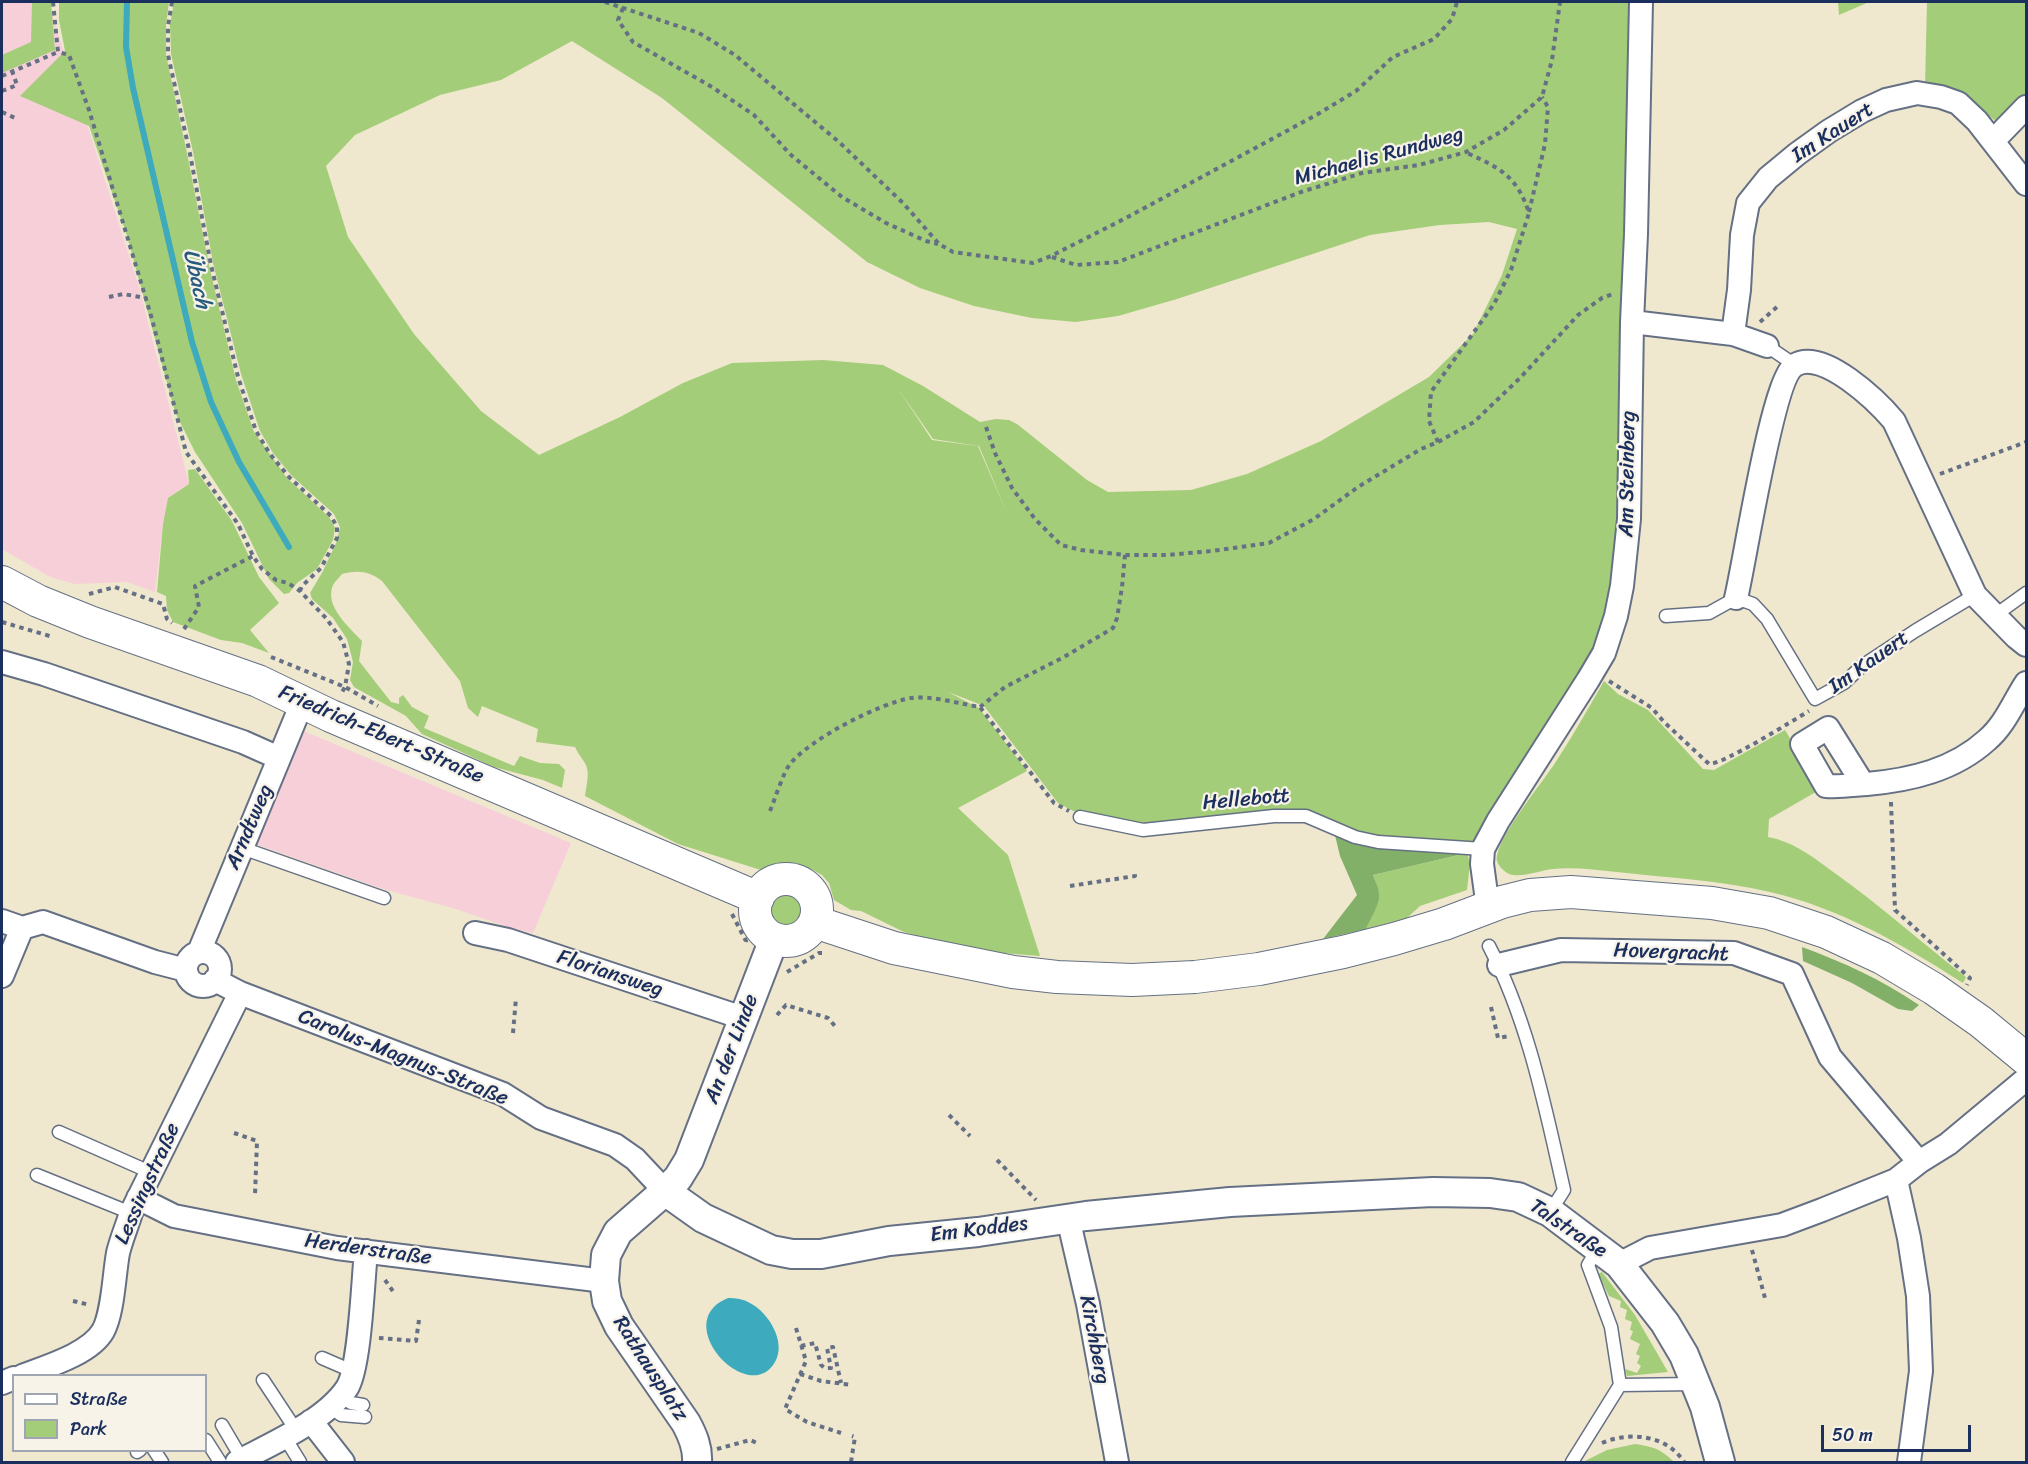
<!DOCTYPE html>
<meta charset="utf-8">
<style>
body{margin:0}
#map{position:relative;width:2028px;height:1464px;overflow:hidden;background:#efe8ce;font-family:Sriracha,sans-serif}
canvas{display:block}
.frame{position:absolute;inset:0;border:3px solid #1b2f5e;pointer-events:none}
.legend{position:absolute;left:12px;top:1374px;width:195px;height:78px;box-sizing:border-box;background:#f7f3e8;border:2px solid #9fa5b1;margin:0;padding:8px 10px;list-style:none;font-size:18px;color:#1b2f5e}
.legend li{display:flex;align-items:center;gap:12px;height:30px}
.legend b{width:30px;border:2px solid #9fa5b1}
.scale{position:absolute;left:1821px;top:1425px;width:150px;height:27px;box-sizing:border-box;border:3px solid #1b2f5e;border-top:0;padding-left:8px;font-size:18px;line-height:21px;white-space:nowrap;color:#1b2f5e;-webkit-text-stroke:4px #f7f3e8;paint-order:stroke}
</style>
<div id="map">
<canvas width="2028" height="1464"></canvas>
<div class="frame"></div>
<ul class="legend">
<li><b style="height:8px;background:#fff"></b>Straße</li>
<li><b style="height:16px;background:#a3cd78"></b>Park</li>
</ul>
<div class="scale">50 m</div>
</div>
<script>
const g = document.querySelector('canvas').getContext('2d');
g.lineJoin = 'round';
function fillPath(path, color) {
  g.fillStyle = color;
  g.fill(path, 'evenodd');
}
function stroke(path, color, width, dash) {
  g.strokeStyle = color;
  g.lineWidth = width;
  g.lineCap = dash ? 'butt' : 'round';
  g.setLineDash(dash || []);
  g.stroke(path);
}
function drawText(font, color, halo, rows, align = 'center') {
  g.font = font + ' Sriracha,sans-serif';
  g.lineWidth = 4.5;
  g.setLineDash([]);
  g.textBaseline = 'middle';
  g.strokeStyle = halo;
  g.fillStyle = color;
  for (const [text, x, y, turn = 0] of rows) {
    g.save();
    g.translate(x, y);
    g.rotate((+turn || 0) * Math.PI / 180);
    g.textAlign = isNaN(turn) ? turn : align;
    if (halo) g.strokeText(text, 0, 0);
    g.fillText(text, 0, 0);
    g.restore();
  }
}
fillPath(new Path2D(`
 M2,2H48L139,287L189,484L168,498L163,524L155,592L127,582L75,584L50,577L2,549Z
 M301,730L571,843L533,933L508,927L456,909L383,889L255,844Z`), '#f6cfd9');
fillPath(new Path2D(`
 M32,2H51L55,50L2,73V55L31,42Z
 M59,2H169L166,26V55L187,153L209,265L236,380L254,432L287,478L329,517L335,528L333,540L317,569L297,583L289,593L284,594L269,579L242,523L195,452L175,412L127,236L89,126L20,96L65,51L59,20Z
 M174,2H1633L1621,522L1614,582L1600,638L1584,672L1473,846L1380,841L1317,818L1144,827L1081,815L1058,803L984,706L948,692L979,708L1027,771L958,808L1008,855L1040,956L1002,953L949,945L904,932L861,911L851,910L834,900L829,883L822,875L813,870L796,863L776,865L761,870L678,844L585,796C586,787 590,774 586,765C583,759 578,754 575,747L536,742L538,729L482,706L478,717L468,708L460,681L382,581C369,571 358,570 342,574C340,577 335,581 333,585C324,606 349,627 362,641L359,661L391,702L399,704V698L403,695L412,707L429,716L424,728L514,766L520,756L540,763L559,764L565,770L562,788L543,780L494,767L422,734L406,716L354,687L350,680L353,662L347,639L333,618L312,599L310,593L323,571L337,541L340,527L334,514L292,476L273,453L260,431L241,374L213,263L193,152L171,54L170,25ZM572,41L662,98L867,262L920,288L974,306L1032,318L1076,322L1118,316L1177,299L1370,235L1440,225L1489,222L1517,229L1502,275L1473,334L1429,377L1321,441L1247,474L1191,490L1108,492L1087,480L1017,424L1009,420L996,419L980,422L923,386L883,365L823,360L732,363L683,383L620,417L539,455L481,411L414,334L348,237L326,166L355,135L440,95L501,80ZM897,387L933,439L979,446L1009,518L978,446L932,440Z
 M1838,2H1869L1839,15Z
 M1927,2H2026V107L1997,122L1974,104L1925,86Z
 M195,469L232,521L259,577L279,603L250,630L269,653L242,643L221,640L173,622L167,610L166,596L157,592L163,524L168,498L189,484L188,470Z
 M1604,681L1618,694L1648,710L1703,769L1714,770L1785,730L1821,789L1769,819L1768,837C1795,842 1814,858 1836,874C1881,906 1922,943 1966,977L1963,983C1903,945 1840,908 1770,892C1720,880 1668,878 1617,872C1595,870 1575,867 1553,869C1542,870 1524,877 1513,875C1507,874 1499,868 1497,861C1494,841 1543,782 1555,763C1572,737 1588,709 1604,681Z
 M1467,853L1470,863L1467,890L1420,906L1407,918L1366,929C1376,902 1384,904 1373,875Z
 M769 911a20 20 0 1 1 40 0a20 20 0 1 1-40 0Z
 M1602,1272L1635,1315L1668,1372L1627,1376L1625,1369L1637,1373L1641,1366L1637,1363L1640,1356L1636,1354L1640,1344L1630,1339L1633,1331L1630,1330L1632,1322L1625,1319L1627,1310L1620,1307L1621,1301L1609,1296L1598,1274Z
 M1635,1444C1654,1447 1661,1449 1674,1462H1583L1607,1450Z`), '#a3cd78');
fillPath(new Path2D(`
 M1334,831L1467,853L1373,875C1375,881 1379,888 1379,895C1380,904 1370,919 1366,929L1323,939L1357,895L1340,856Z
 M1802,947C1843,962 1882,980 1919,1005L1912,1011L1898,1009L1852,983L1803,961Z`), '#82b068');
fillPath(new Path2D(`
 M728,1298C735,1298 744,1299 750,1303C768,1312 787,1342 775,1362C749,1408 668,1322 728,1298Z`), '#3eaabd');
stroke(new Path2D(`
 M127,2L126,47L133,88L192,342L211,402L239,462L289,547`), '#3eaabd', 6);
const service = new Path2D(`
 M1767,346L1795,365
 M1666,616L1709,613L1736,598L1753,604L1767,619L1815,699L1844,683L1862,666L1915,631L1975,595
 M1994,616L2026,593
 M1080,817L1143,830L1274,816H1306L1355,837L1378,842L1483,849
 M242,848L384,898
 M1489,946C1529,1023 1545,1107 1564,1190L1550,1212
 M59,1132L150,1172
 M37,1175L131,1213
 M322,1358L352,1371
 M263,1380L296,1430
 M1620,1385L1696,1384
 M340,1396L351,1403L363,1405
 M330,1407L341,1415L365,1417
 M222,1425L242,1459
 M284,1436L300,1462
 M206,1440L220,1462
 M154,1450L162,1462
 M137,1452L140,1450
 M1572,1462L1620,1385L1611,1327L1588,1265L1598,1248`);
const minor = new Path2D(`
 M1993,141L2026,107
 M1632,322L1733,334L1767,346
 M1733,334L1739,290L1742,235L1748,203L1768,178L1797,154L1829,131L1862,111L1886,100L1917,93L1941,97L1958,103L1977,121L2026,184
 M1736,598C1745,562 1772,379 1795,365C1823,348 1878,402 1894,421L1975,595L2016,637L2026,645
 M2,662L44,674L243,742L279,758
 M1863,784L1828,728L1802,744L1826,786C1840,787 1853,785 1867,784C1911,780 1954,770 1987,740C2005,725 2014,701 2026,683
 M1488,908L1482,864L1483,849L1498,821L1588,680L1604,653L1616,616L1622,586L1629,519L1632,322L1636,234L1641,2
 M2,921L22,928L43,922L155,962L186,970
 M475,933L508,940L743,1018
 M199,952L302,703
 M186 969a17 17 0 1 1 34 0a17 17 0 1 1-34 0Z
 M1499,965L1561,950L1734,953L1792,974L1830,1057L1919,1162
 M2,976L22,928
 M215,980L240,993L503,1094L541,1118L615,1145L635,1159L665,1191
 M1896,1180L1909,1238L1918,1296L1921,1371L1909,1462
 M138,1198L174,1216L337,1248L604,1281
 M1068,1218L1088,1304L1117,1462
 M1619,1264L1650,1248L1782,1225L1822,1210L1896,1180L1919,1162L1948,1144L2026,1079
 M22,1376C45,1367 90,1354 103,1331C113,1313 114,1275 118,1253C121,1240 127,1226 131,1213L240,993
 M2,1383L14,1378
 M311,1421L343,1462
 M237,1462C271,1444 325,1421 347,1388C360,1368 363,1280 366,1251`);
const tertiary = new Path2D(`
 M665,1191L703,1218L771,1250L792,1254H821L889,1241L978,1232L1086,1216L1230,1202L1433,1192L1490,1193L1518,1197L1550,1212L1619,1264L1665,1323L1684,1355L1705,1407L1720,1462
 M697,1462C698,1448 693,1436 686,1423L619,1326L607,1301L604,1281L606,1255L618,1232L665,1191L678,1178L689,1160L774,939`);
const secondary = new Path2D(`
 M2,582L38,601L90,622L258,681L331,716L758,898
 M755 910a31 31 0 1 1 62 0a31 31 0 1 1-62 0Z
 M815,922L894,948L1013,972L1057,977L1132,980L1195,977L1259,969L1343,952L1394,939L1444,924L1502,902L1530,895L1571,892L1712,903L1769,913L1826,932L1882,958L1934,989L1981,1022L2026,1059`);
stroke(service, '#657085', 15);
stroke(minor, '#657085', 26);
stroke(tertiary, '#657085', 32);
stroke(secondary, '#657085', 34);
stroke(new Path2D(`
 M53,2L58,52L69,55L89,110L152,319L186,452L238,524L253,556L262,569L276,580L288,583L300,591L326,618L343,642L349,664L345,687L341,694
 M172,2L168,26V55L190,154L211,265L238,377L256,431L270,454L289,477L331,516L337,527V538L321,568L302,586L300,591
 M605,2L699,33L735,55L839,142L903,203L939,244L953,252L1033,263L1051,256L1126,218L1318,114L1356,91L1393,57L1434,39L1452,19L1457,2
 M623,8L618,20L633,42L712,87L754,115L791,155L842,197L886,223L926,241L938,244
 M2,76L58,52
 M2,91L17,85L12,71
 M2,112L15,118
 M1529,212L1545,144L1548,107L1542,97
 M1052,257L1076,265L1118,262L1301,192L1362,173L1419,165L1466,152L1504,130L1542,97L1552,60L1560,2
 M109,297L123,294L146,298
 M1760,322L1777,307
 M986,427L995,453L1012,488L1035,519L1061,545L1081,550L1125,555H1167L1212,551L1269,543L1314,519L1358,487L1421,449L1438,442L1474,422L1520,378L1578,315L1602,298L1613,294
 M1438,442L1429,421L1431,392L1494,304L1511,270L1529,213C1517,176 1500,168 1467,153
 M1940,474L2026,442
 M89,594L115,587L163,604L167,619L172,623
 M2,622L53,637
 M184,629L199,607L195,586L253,556
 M271,657L345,687L378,706
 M1609,681L1652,708L1664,722L1709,764C1724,764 1792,721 1809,711
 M980,707L1005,687L1064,657L1113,628L1117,618L1122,587L1125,555
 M1891,802L1895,910L1970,978L1967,985
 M770,811C775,799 783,773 790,764C810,739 880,703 911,698C929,695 961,704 980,707L1054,803L1069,811
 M1070,886L1135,876V870
 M732,914L746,941L745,945
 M787,972L819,953H822
 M1491,1007L1498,1038L1510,1036
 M777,1015L786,1005L828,1018L835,1026
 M513,1033L516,998
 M949,1115L970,1136
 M234,1133L257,1141L255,1195
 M997,1160L1036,1200
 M1752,1250L1765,1298
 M385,1280L395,1294
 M73,1301L90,1305
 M796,1328L806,1361L785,1409L807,1422L841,1433
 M379,1338L416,1341L419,1320
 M801,1346L815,1343L821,1365L825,1368H831L827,1348L833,1347L841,1383
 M800,1374L821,1381L852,1385
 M1602,1443C1630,1431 1667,1435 1684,1462
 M717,1449L750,1440L757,1443
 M851,1462L855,1437L852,1436`), '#657085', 4, [4.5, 4.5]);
stroke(service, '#fff', 12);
stroke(minor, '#fff', 22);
stroke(tertiary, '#fff', 28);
stroke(secondary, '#fff', 32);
drawText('21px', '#1b2f5e', '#f7f3e8', [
 ["Im Kauert",1833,133,-33],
 ["Michaelis Rundweg",1379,157,-15],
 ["Am Steinberg",1628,474,-89],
 ["Im Kauert",1869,663,-35],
 ["Friedrich-Ebert-Straße",381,735,23],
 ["Hellebott",1246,800,-5],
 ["Arndtweg",250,827,-67],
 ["Hovergracht",1671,953,2],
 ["Floriansweg",610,974,18],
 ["An der Linde",732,1049,-69],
 ["Carolus-Magnus-Straße",403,1058,22],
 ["Lessingstraße",148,1184,-66],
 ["Talstraße",1568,1229,34],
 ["Em Koddes",979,1230,-7],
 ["Herderstraße",368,1250,8],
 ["Kirchberg",1094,1340,79],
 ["Rathausplatz",650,1369,57]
]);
drawText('italic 22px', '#275a7f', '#f7f3e8', [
 ["Übach",196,279,77]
]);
</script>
